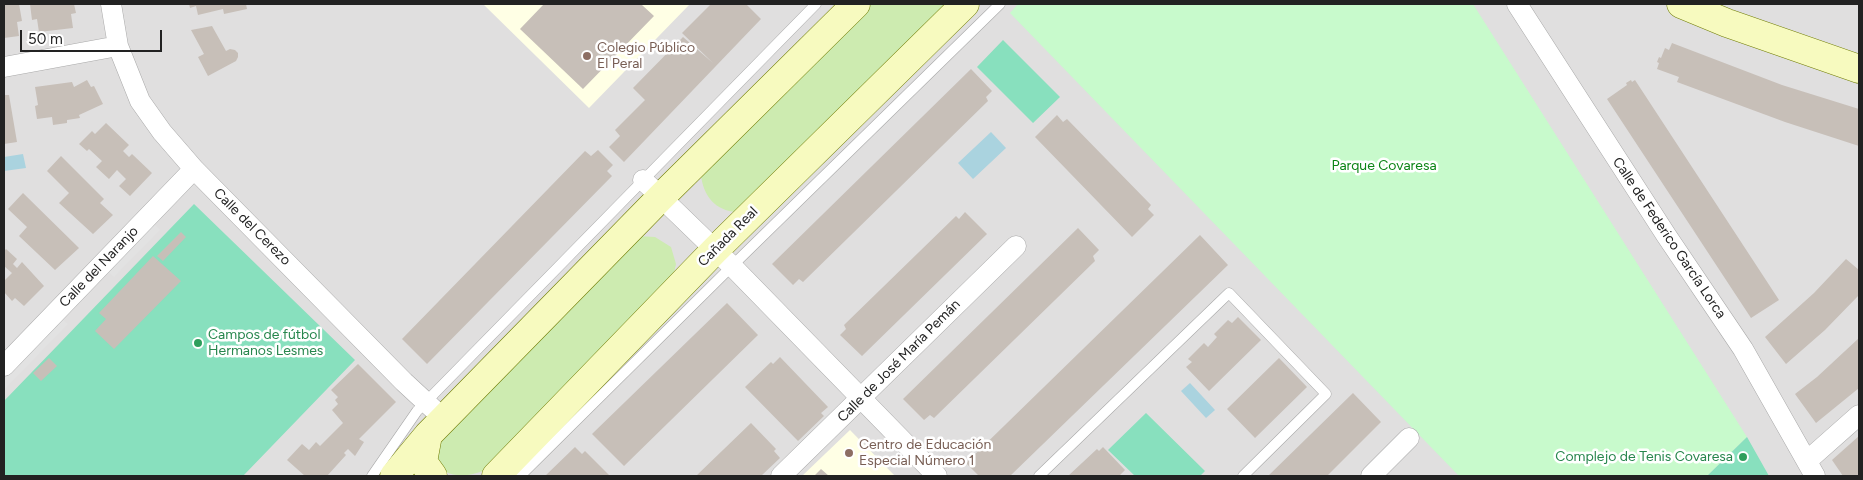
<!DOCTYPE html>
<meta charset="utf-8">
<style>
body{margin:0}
#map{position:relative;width:1863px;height:480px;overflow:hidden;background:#f2efe9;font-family:Figtree,sans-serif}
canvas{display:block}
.frame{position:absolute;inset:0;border:5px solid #222;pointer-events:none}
.scale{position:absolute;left:20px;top:30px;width:142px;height:22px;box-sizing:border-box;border:2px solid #222;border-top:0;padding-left:6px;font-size:15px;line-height:18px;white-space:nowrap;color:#222;-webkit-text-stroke:4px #fff;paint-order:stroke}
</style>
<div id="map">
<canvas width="1863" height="480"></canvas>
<div class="frame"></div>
<div class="scale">50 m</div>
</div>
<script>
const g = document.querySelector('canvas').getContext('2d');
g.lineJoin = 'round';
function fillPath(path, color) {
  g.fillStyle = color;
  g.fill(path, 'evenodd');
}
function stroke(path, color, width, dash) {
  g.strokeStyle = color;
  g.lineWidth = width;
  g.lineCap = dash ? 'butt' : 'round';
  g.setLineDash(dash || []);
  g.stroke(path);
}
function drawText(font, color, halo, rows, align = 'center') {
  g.font = font + ' Figtree,sans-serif';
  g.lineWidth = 5;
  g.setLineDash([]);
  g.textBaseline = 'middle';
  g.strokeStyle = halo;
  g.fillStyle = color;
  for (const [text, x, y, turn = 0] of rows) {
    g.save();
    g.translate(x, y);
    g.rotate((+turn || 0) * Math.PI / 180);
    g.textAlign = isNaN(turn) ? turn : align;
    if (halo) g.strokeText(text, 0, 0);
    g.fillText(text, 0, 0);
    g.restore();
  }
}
fillPath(new Path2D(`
 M4,4H1859V476H4Z`), '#e0dfdf');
fillPath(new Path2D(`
 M483,4H690L589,108Z
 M850,430L895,476H802Z`), '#ffffe5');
fillPath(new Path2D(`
 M866,4H953L737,212C715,211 703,195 701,175Z
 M637,236L655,237L671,247L676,264L674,273L485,470C470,477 442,480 437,460C435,452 436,443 435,435Z`), '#cdebb0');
fillPath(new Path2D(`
 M1018,4H1473L1747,437L1707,476H1459L1010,13Z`), '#c8facc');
fillPath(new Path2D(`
 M1003,40L1060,97L1033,123L977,67Z
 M194,204L355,360L243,476H4V401Z
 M1146,413L1205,471L1200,476H1135L1108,450Z
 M1747,437L1769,476H1707Z`), '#88e0be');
fillPath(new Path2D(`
 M151,220L160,230L114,277L104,268Z
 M58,315L68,324L4,390V370Z`), '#e2e2e2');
fillPath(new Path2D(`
 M991,132L1006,148L973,179L958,163Z
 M23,154L26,168L4,171V157Z
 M1190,383L1215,410L1206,418L1181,391Z`), '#aad3df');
fillPath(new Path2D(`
 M4,4H19L22,21L17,22L19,36L4,38Z
 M30,4H74L76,13L71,14L73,28L39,32L37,19L32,20Z
 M189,4H246L247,9L224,14L223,9L198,15L196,6L190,8Z
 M544,4H643L642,5L654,16L583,89L520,29Z
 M711,4H746L761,19L624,162L609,147L620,136L615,130L645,100L633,88L683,37L713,63L682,33Z
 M212,26L226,51L230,49L235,50L238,53V57L236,61L208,76L198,57L204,54L191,30Z
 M1672,43L1782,85L1859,109V146L1785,122L1677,82L1679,77L1657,69L1659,63L1657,62L1659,57L1661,58L1665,48L1669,50Z
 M971,69L992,91L986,97L988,101L803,282L799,279L793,285L772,264Z
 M87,80L91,87L94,86L103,104L79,115L80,118L67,120V123L53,125L52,117L37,119L35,106L38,105L35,87L72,82L74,87Z
 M1631,80L1632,82L1635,80L1779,300L1751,318L1607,99L1627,85L1626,83Z
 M4,95H9L17,142L4,144Z
 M1057,115L1063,122L1067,119L1151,205L1148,209L1154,215L1132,237L1035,137Z
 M106,123L129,145L123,151L129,157L132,154L152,173L130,196L119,186L126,179L117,170L109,179L96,167L102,161L89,149L87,151L79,144L92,131L95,134Z
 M598,150L613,165L607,171L612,176L427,364L402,339L585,151L591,156Z
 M61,156L104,199L100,203L113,215L93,234L59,203L69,193L47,171Z
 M23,193L79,248L55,270L19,236L27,227L8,209Z
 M965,212L987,234L862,356L840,335L846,329L844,325L956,216L959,219Z
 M1078,228L1099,250L1093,256L1095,261L934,418L930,415L924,420L903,399Z
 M181,232L186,237L163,261L157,256Z
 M1200,235L1228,265L1010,476H979L966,463Z
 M6,249L17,259L13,264L17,268L22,262L44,286L24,306L15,298L12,301L4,292V281L12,273L4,266V251Z
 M153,256L181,281L114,349L95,331L106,319L99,313Z
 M1846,259L1859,270V295L1825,330L1786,364L1765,337L1814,293Z
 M727,303L758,335L624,466L592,434Z
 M1238,317L1261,340L1209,391L1186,367L1192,362L1188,359L1204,343L1208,347L1217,337L1214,334L1228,320L1232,323Z
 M1859,338V388L1816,423L1795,394L1817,377Z
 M780,357L828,407L821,413L824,416L798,441L745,387L771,362L773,364Z
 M49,358L57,366L41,381L33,373Z
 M1279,358L1307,387L1255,438L1227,409Z
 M358,364L396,402L359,439L364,442L355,456L348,449L344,453L346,455L327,476H305L287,460L302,444L309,450L316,442L320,446L343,423L332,410L338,404L335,400L338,397L331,390Z
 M1353,393L1381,422L1327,476H1268Z
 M751,423L776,449L774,451L780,458L761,476H696Z
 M1859,436V476H1843L1832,460Z
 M575,447L582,454L585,451L610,476H545Z
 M1103,447L1125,470L1119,476H1068L1097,449L1099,451Z
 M821,469L829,476H814Z`), '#c7bfb8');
const lane = new Path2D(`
 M372,476L417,411L816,4
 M520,476L732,266L1000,4
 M1039,476L1229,293L1326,394L1243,476`);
const street = new Path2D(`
 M111,4L118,46L140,101L162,132L194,169L404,382L444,419
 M1517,4L1666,235L1743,349L1815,476
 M4,67L118,46
 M643,180L732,266L937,476
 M4,366L194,169
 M1807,461L1859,415
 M781,476L1016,246
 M1371,476L1409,438`);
const secondary = new Path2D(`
 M1681,4L1727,23L1859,69
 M428,435L423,462L433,476
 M394,476L428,435L661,197L856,4
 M496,476L715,250L965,4`);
stroke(lane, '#a9a9a9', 11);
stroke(street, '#a9a9a9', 21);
stroke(secondary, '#707d05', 29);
stroke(lane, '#fff', 10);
stroke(street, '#fff', 20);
stroke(secondary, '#f7fabf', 28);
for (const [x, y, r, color] of [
 [587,56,5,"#8d6e63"],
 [198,343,5,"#2e9e5b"],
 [849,453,5,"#8d6e63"],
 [1743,457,5,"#2e9e5b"]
]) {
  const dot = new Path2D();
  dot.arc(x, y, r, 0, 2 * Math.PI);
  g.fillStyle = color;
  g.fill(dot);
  stroke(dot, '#fff', 2);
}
drawText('14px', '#785e54', '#fff', [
 ["Colegio Público",597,48],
 ["El Peral",597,64],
 ["Centro de Educación",859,445],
 ["Especial Número 1",859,461]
], 'left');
drawText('14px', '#0c8416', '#fff', [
 ["Parque Covaresa",1384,166]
]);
drawText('14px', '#222', '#fff', [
 ["Calle del Cerezo",252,227,45],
 ["Cañada Real",728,237,-45],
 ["Calle de Federico García Lorca",1669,238,56],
 ["Calle del Naranjo",99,267,-46],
 ["Calle de José María Pemán",899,361,-45]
]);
drawText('14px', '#27864d', '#fff', [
 ["Campos de fútbol",208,335],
 ["Hermanos Lesmes",208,351],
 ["Complejo de Tenis Covaresa",1733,457,"right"]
], 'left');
</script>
